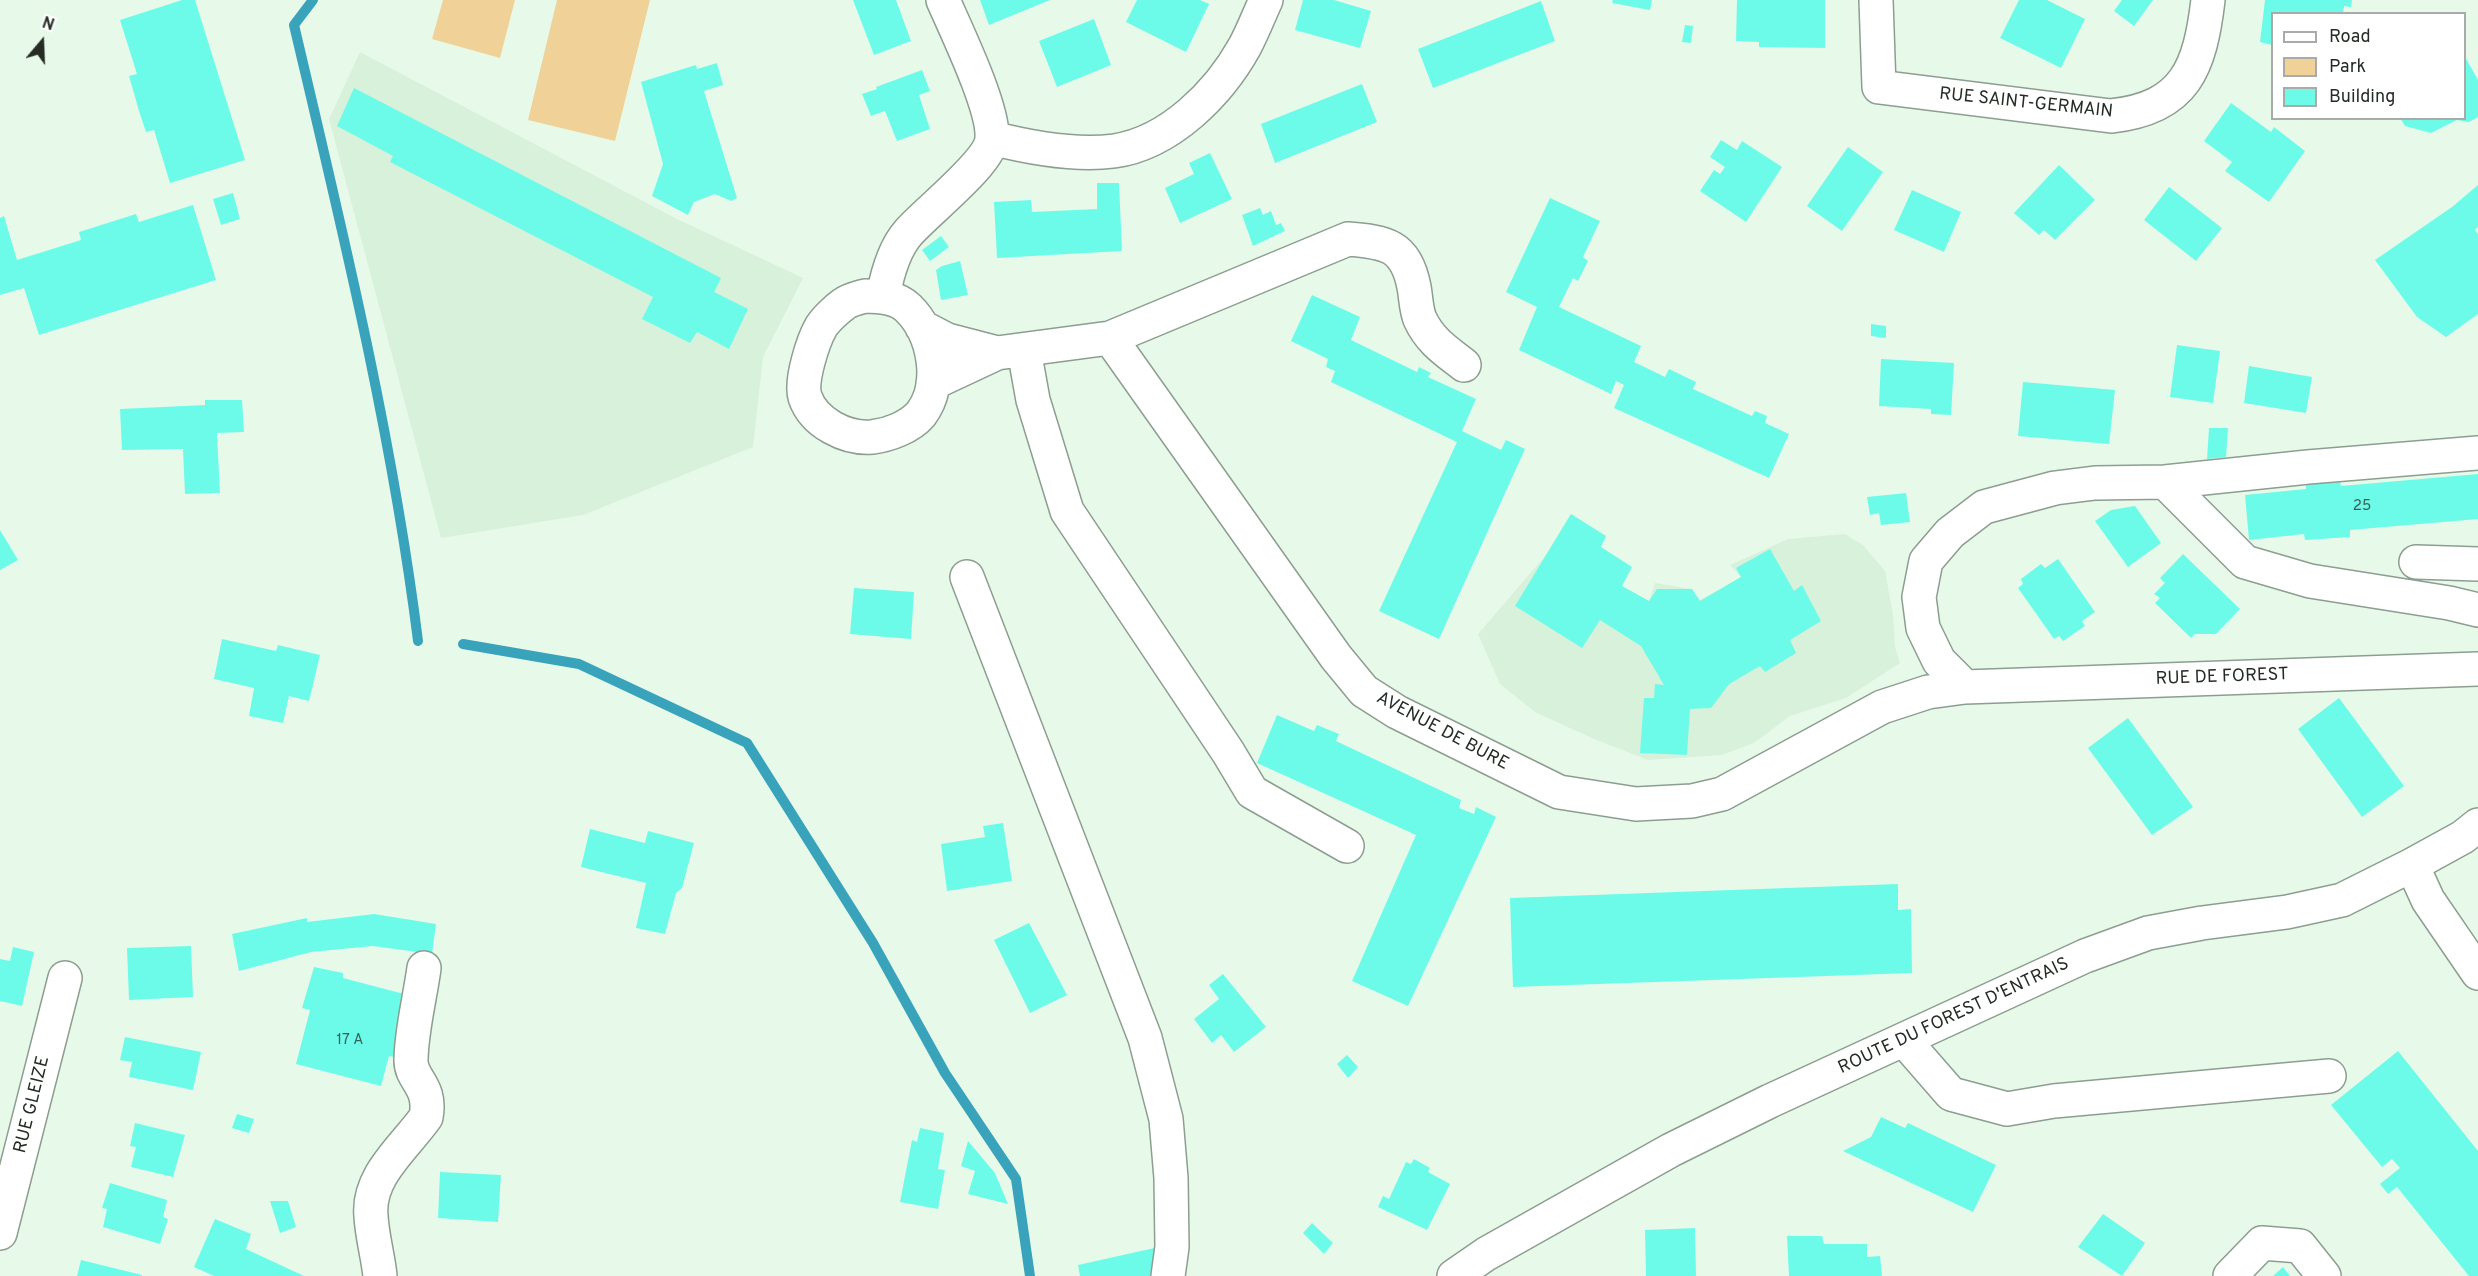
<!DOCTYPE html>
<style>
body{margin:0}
#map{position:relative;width:2478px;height:1276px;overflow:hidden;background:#e7faea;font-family:Overpass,sans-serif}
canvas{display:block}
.legend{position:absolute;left:2271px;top:12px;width:195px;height:108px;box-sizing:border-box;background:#fff;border:2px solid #a8aba8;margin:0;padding:8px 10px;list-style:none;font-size:18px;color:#252c26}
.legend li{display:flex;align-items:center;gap:12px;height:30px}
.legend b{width:30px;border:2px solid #a8aba8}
.north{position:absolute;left:12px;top:12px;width:60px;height:60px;-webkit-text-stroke:4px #fff;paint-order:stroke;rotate:19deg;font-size:16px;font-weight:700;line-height:24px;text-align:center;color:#252c26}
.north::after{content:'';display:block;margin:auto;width:21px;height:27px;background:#252c26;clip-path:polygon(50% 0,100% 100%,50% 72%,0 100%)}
</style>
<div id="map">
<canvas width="2478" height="1276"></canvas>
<ul class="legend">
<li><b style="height:8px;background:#fff"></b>Road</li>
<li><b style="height:16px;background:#f0d298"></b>Park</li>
<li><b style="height:16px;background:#6dfbe9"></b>Building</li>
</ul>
<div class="north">N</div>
</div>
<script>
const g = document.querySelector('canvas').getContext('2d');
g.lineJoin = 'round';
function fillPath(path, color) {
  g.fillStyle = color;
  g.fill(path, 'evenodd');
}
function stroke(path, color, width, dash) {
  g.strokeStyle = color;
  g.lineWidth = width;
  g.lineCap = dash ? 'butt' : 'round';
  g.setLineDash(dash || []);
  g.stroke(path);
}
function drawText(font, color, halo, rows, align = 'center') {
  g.font = font + ' Overpass,sans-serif';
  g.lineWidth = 6;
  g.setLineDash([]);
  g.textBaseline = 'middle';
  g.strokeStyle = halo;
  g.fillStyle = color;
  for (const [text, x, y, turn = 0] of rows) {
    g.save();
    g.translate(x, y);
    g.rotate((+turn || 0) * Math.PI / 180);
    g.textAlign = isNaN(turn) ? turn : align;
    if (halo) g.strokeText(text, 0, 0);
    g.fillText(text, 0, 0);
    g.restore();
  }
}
fillPath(new Path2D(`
 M360,52L677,219L803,278L763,357L753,447L583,515L441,538L329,119Z
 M1571,514L1606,536L1601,547L1632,567L1622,586L1649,601L1655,583L1692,589L1700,600L1741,577L1730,565L1788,539L1845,534L1863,545L1885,571L1893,615L1895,647L1900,663L1846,698L1790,716L1754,743L1722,755L1648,760L1594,739L1535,712L1500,684L1478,634L1545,556Z`), '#d7f1db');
fillPath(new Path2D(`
 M443,0H515L500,58L432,39Z
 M557,0H650L615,141L528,120Z`), '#f0d298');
stroke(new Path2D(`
 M313,0L294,25C342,229 392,433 418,641
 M463,644L579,664L747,743L873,943L945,1073L1016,1179L1030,1276`), '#39a3bc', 10);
fillPath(new Path2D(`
 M182,0H195L245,160L170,183L154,130L146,132L139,111L129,76L137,74L120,20Z
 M853,0H896L911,41L874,55Z
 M980,0H1050L989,25Z
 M1137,0H1200L1209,4L1186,52L1126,22Z
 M1303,0H1334L1371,11L1360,48L1295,30Z
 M1613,0H1652L1650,10L1612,3Z
 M1737,0H1825V48L1759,47V42L1736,41Z
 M2019,0H2047L2085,19L2061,68L2000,38Z
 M2122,0H2153L2134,26L2114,11Z
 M2265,0H2352L2351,7L2344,6L2343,14H2272V45L2260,42Z
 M1541,1L1555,41L1433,88L1418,49Z
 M1094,19L1111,65L1057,87L1039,41Z
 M1685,25L1693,26L1691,43L1682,42Z
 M2464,55L2478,80V117L2469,122L2457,120L2431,133L2405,126L2400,118H2464Z
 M717,63L723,85L704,91L737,198L731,201L715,194L694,202L688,215L652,196L663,164L641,82L696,65L697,69Z
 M922,70L930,91L919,95L930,129L897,141L885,111L871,116L862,94L877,89L876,87Z
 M1362,84L1377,122L1275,163L1261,124Z
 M354,88L721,278L714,292L748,309L729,349L697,332L690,343L642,319L653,297L390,162L393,156L337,126Z
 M2231,103L2271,132L2274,127L2305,151L2269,202L2225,171L2232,162L2204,141Z
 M1721,140L1737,150L1742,141L1782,167L1746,222L1700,191L1714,170L1720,174L1725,167L1710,157Z
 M1848,147L1883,172L1842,231L1807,206Z
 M1210,153L1232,199L1180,223L1165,188L1194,174L1189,163Z
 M2059,165L2095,200L2055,240L2044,230L2039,235L2014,213Z
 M1097,183H1119L1122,251L997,258L994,202L1031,200L1032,212L1097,209Z
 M2478,185V227L2475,230L2478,234V314L2446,337L2417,317L2375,260L2452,207Z
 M2169,187L2222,228L2196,261L2144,220Z
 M1912,190L1961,212L1944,252L1894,230Z
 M233,193L240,219L221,225L213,199Z
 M1550,198L1600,221L1583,257L1588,261L1578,281L1573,278L1559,307L1641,346L1634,362L1665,377L1669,369L1696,382L1693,389L1752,416L1755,411L1767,416L1765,423L1789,434L1769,478L1614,408L1624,385L1616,381L1611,394L1519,350L1537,307L1506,292Z
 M193,205L216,280L39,335L24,288L0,295V218L4,216L17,260L81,240L79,232L136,214L139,222Z
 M1260,208L1263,215L1271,211L1276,225L1281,223L1285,231L1253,246L1242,215Z
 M941,236L949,247L930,261L922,250Z
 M960,261L968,295L941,300L936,270L942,266Z
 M1312,295L1360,317L1351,340L1417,372L1419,367L1431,373L1428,377L1476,399L1462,431L1501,450L1506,440L1525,449L1439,639L1379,611L1457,442L1331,382L1335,371L1326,367L1328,359L1291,341Z
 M1871,324L1886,326V338L1871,336Z
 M2177,345L2220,351L2213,403L2170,397Z
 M1881,359L1954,363L1951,415L1931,414V409L1879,406Z
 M2249,366L2312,377L2306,413L2244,403Z
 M2023,382L2115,390L2109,444L2018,436Z
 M205,400H242L244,432L217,433L220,493L185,494L183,449L122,450L120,409L205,405Z
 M2209,428H2228L2226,457L2207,459Z
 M2478,474V519L2350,530V537L2305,540L2304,534L2249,540L2245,495L2306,489V484L2340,481L2341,486Z
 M1906,493L1910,522L1881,525L1879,513L1870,515L1867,497Z
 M2135,506L2161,543L2128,567L2095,521L2111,510Z
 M1571,514L1606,536L1601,547L1632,567L1622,586L1649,601L1657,589H1692L1700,601L1741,577L1736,568L1770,549L1794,591L1802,585L1821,621L1790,640L1796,653L1765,672L1760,666L1729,684L1711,708L1690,709L1687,755L1640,753L1644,698H1654L1655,684L1664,685L1641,646L1600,620L1582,648L1515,606Z
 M0,530L18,560L0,570Z
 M2183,554L2240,609L2216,634H2195L2191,638L2155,603L2160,598L2154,594L2165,583L2160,578Z
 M2058,559L2095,612L2082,621L2085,626L2063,641L2059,636L2054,639L2018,588L2023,584L2021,579L2041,564L2045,568Z
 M854,588L914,592L911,639L850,634Z
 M222,639L276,651L278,645L320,655L309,701L289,696L283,723L249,716L254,688L214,679Z
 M2339,698L2404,786L2362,817L2298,729Z
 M1277,715L1314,731L1317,725L1339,734L1336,741L1461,800L1459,808L1474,814L1476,807L1496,817L1408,1006L1352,981L1416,835L1257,763Z
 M2128,718L2193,807L2152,835L2088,748Z
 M1003,823L1012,881L947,891L941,844L985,837L983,826Z
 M590,829L645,843L648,831L694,843L682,888L676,893L665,934L636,928L646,883L581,867Z
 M1898,884V910L1911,909L1912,973L1513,987L1510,898Z
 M374,914L436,924L432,954L373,946L311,952L239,971L232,934L307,918V922Z
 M1029,923L1067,995L1030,1013L994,940Z
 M191,946L193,997L129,1000L127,948Z
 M13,947L34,952L22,1006L0,1001V959L10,961Z
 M314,967L343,973V978L404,994L397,1024L402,1026L394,1057L389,1056L381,1086L296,1064L310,1010L302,1008Z
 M1223,974L1266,1027L1234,1052L1221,1035L1212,1043L1194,1019L1219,999L1209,985Z
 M125,1037L201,1052L193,1090L129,1077L132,1062L120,1060Z
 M2398,1051L2478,1151V1276H2469L2397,1187L2388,1194L2380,1184L2400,1168L2392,1159L2382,1167L2331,1105Z
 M1347,1055L1358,1067L1348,1078L1337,1064Z
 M237,1114L254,1119L249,1133L232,1128Z
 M1881,1117L1905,1128L1908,1123L1996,1165L1973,1212L1843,1151L1871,1137Z
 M135,1123L185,1135L173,1177L131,1167L136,1147L130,1146Z
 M920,1128L944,1133L938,1169L945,1170L938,1209L900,1202L912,1140L917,1142Z
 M968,1141L995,1173L1008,1204L968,1194L975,1171L961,1166Z
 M1414,1159L1430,1168L1428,1172L1450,1184L1427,1230L1378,1207L1383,1196L1389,1199L1406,1162L1411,1164Z
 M440,1172L501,1175L498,1222L438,1218Z
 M110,1183L167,1200L163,1217L168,1219L160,1244L103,1227L107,1209L102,1208Z
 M270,1201H288L296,1227L280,1233Z
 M2103,1214L2145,1243L2122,1276L2078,1247Z
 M215,1219L251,1234L246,1249L304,1276H214L194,1267Z
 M1312,1223L1333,1243L1324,1254L1303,1233Z
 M1695,1228L1696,1276H1646L1645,1230Z
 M1787,1236H1822L1824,1244H1867V1257L1880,1256L1882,1276H1789Z
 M1159,1247L1156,1276H1080L1078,1265Z
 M81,1260L142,1275V1276H77Z
 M2283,1267L2290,1276H2273Z`), '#6dfbe9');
const minor = new Path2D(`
 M1876,0L1879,87L2111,116C2186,108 2200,67 2208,0
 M992,138C1031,148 1074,156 1114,151C1170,143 1219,93 1245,46C1253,31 1259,15 1266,0
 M865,296C879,296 897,297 908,308C934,333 944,384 921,414C910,427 889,435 872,437C846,439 814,423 805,397C800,381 813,341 821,327C826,319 837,309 844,304C849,300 858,298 865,296Z
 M883,296C887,275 894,249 908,233C926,212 991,162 992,138C994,108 956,30 943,0
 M922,327L947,340L997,353
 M1110,338L1348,239C1386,242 1406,245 1414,287C1416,297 1416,310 1420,319C1430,341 1446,351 1464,365
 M1024,350L1033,400L1067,511L1228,752L1252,792L1347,846
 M933,383L997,353L1110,338L1336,657L1364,691L1397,712L1559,792L1636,804L1692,801L1722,794L1882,707L1928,692L1965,687L2478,669
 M2165,482L2245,562L2310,581L2449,603L2478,610
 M2416,562L2478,564
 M967,577L1145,1038L1166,1119L1171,1178L1172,1247L1168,1276
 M1965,687L1939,661L1923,628L1919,597L1926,561L1950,533L1984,507L2055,488L2095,483L2165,482L2308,467L2478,453
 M2412,865L2428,900L2478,973
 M1904,1040L1951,1094L2007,1109L2054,1101L2329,1076
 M0,1233L65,978
 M380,1276C378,1256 372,1236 371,1216C367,1176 405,1147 426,1117C432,1086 411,1080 411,1061C411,1032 420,998 424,968
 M1454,1276L1486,1254L1671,1150L1770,1101L2085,956L2148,933L2202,923L2287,912L2342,900L2412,865L2463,837L2478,825
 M2230,1276L2262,1243L2300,1246L2324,1276`);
stroke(minor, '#8c9e8f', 36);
stroke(minor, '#fff', 33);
drawText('15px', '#376057', null, [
 ["25",2362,507],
 ["17 A",350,1041]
]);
drawText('18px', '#252c26', '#fff', [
 ["RUE SAINT-GERMAIN",2026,104,6],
 ["RUE DE FOREST",2222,678,-2],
 ["AVENUE DE BURE",1442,732,28],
 ["ROUTE DU FOREST D'ENTRAIS",1954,1017,-25],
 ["RUE GLEIZE",33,1105,-76]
]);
</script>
